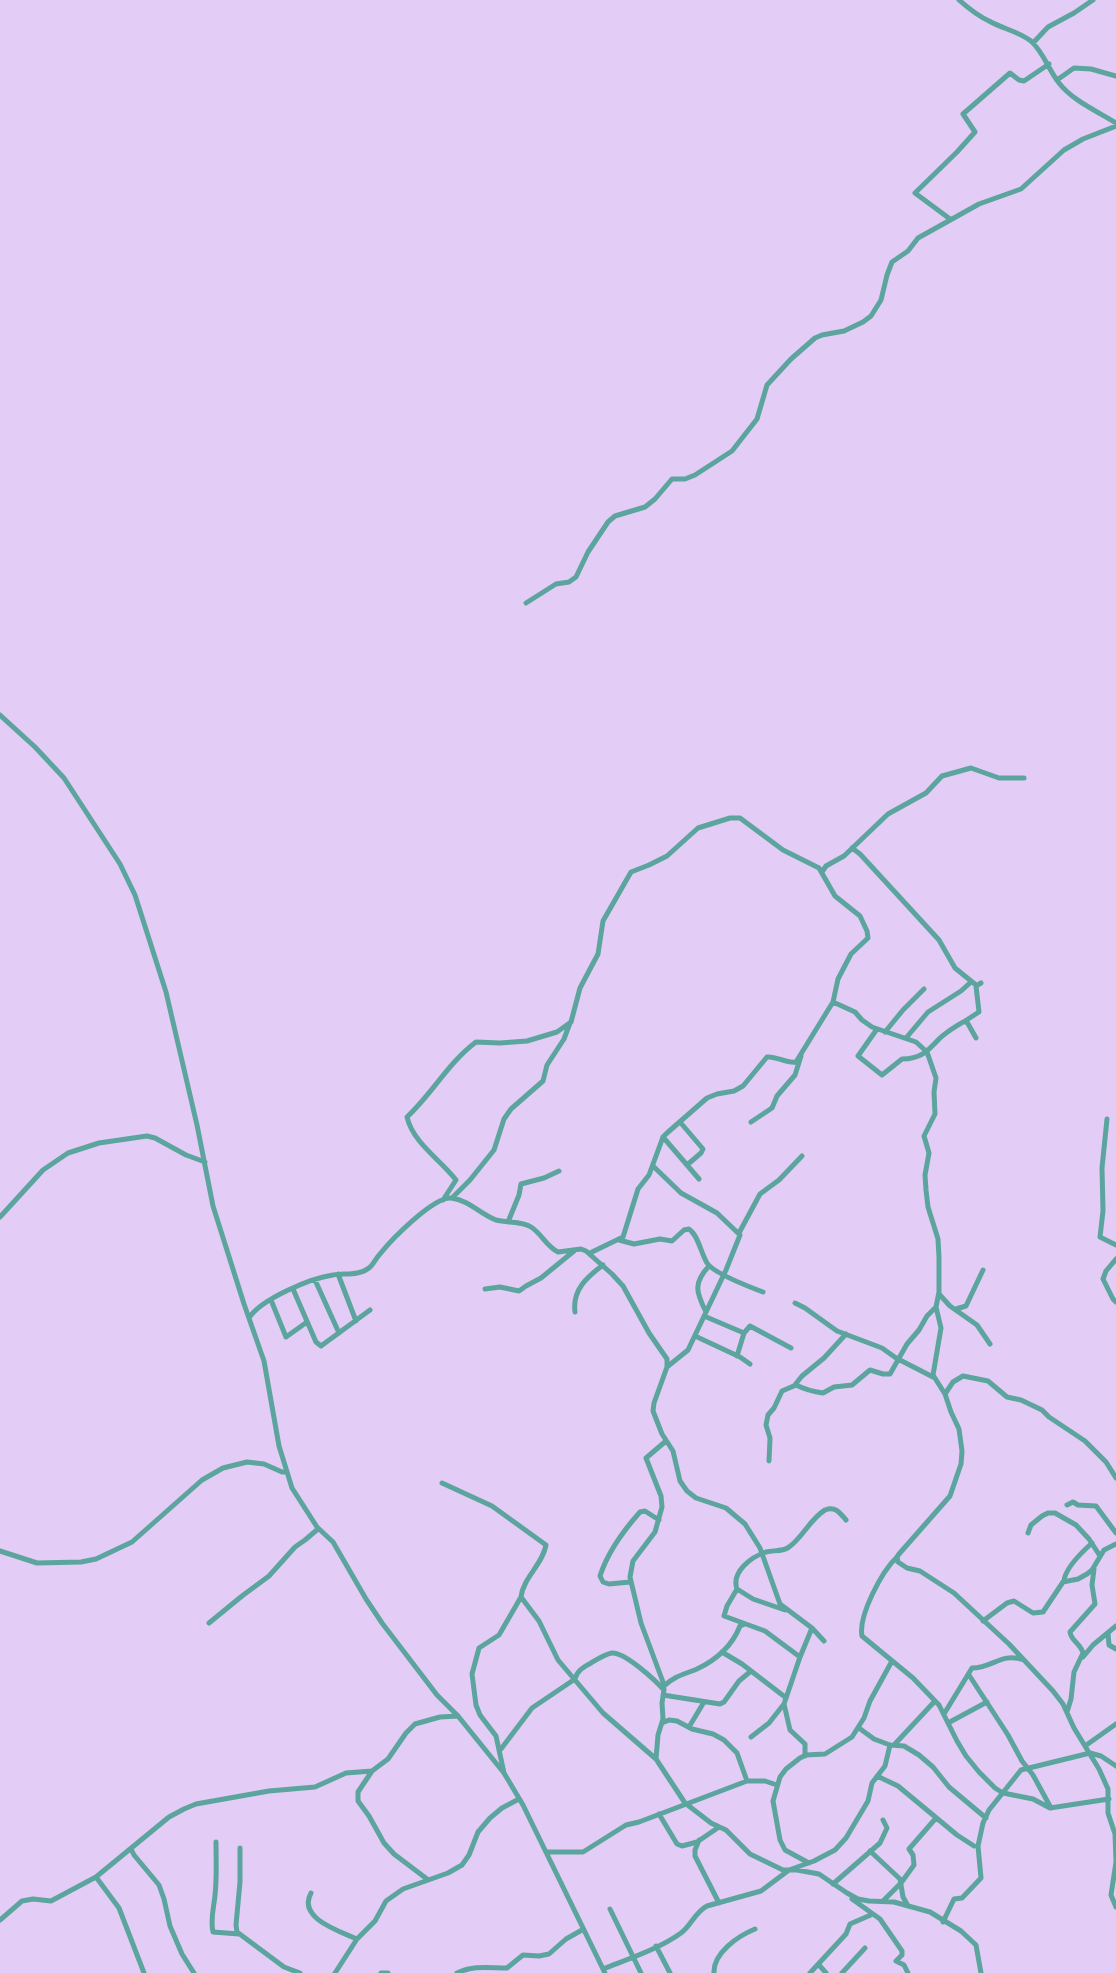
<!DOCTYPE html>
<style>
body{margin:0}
canvas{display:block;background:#e3ccf5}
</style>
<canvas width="1116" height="1973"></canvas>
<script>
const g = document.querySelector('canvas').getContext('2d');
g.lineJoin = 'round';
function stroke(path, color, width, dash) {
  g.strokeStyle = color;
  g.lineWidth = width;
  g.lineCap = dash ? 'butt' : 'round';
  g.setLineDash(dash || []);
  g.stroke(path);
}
stroke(new Path2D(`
 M959,0C968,8 978,16 989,21C1003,29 1018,31 1031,41C1044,53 1048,69 1059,83C1073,101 1097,111 1116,123
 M1033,43L1048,27L1074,13L1093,0
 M1057,80L1074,68L1091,69L1116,76
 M950,219L915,193L957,152L975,132L963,114L1010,73L1019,80L1024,81L1049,64
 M526,603L556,584L569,582L576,577L588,552L608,522L615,516L645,507L655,499L672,479H685L695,475L732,451L757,419L767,385L791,359L815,338L822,335L844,331L863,322L871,316L881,300L887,275L892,262L908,251L918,238L979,204L1021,189L1064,150L1083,139L1116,126
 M0,715L35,747L64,778L120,864L135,895L166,992L197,1125L213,1206L244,1304L264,1361L279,1446L292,1488L317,1527L333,1542L366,1599L382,1623L437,1695L458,1716L504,1773L523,1805L605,1973
 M852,848L860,854L939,940L955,968L976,985
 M822,872L826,866L844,856L888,814L926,793L942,776L971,768L999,778H1024
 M833,1002L855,1012L862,1020L872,1027L916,1042L927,1052L936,1078L934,1092L935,1114L924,1136L929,1153L925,1175L926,1190L928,1207L938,1239L939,1257V1292L936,1307L941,1328L933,1375L945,1394L951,1412L959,1429L962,1451L961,1464L950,1496L899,1554L897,1557L898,1562L907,1568L920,1571L954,1593L1009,1644L1053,1691L1063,1704L1074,1728L1099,1769L1108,1789V1813L1115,1834L1116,1862L1111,1895L1116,1907
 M965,1021L979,1012L976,986L981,983
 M877,1029L858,1056L882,1075L902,1059C920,1059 927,1052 939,1039C946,1032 955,1027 963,1022H967L976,1038
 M885,1032L903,1010L924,989
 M906,1038L928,1012L961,991L971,982
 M1107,1119L1102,1168L1103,1211L1100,1237L1116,1245
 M680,1122L703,1149L701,1153L687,1165
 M751,1122L772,1108L777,1096L795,1075L801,1056
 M663,1137L699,1179
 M653,1166L681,1193L717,1213L740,1235L726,1270L688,1350L667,1367
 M452,1198L470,1180L494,1150L504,1119L511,1109L543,1081L547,1065L564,1039L570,1023
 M443,1200L456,1180C441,1160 413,1143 407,1117C432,1094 448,1063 476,1042L500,1043L527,1041L557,1032L571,1022L580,988L598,954L603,921L631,872L649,865L667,856L698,828L730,818H740L783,850L819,868L835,896L860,916L867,931L868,938L851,954L838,979L833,1002L796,1062C787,1064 777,1056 767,1057L743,1086L734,1091L717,1094L707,1098L667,1133L663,1137L649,1175L638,1189L623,1237L590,1253
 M0,1217L43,1170L68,1153L99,1143L147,1136L155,1138L186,1155L205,1162
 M508,1222L519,1195L521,1184L544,1178L559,1171
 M739,1233L760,1194L779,1180L802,1156
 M619,1240L634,1244L660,1239L672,1241L684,1230L689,1229C698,1235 701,1253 707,1263C714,1274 750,1287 763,1292
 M1116,1259L1106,1271L1103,1279L1113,1299L1116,1302
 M338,1274L356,1321
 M315,1280L339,1333
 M293,1289L316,1342L321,1346L370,1310
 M485,1289L500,1287L519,1291L526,1286L541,1278L574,1251
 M939,1294L950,1306L977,1325L990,1344
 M271,1300L286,1337L307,1322
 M795,1303L805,1308L837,1331L882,1348L896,1358L933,1377
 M956,1309L966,1306L983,1270
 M575,1312C572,1290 587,1277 603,1265
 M706,1312C696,1292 693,1283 709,1266
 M704,1316L744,1333
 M249,1318C261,1299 311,1278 333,1275C344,1273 359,1276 369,1268C373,1265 376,1258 380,1254C391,1240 433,1197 451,1198C469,1200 480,1214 496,1220C507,1223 522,1221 531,1227C542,1234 546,1246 558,1252L581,1249L586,1251L612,1274L623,1286L649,1333L667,1359V1367L654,1403L653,1411L662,1434L673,1451L680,1481L687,1491L696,1498L726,1508L745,1524L760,1548L780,1604L812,1628L824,1641
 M695,1336L740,1357L750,1364
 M737,1356L744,1333L750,1326L791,1348
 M794,1386L802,1376L824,1358L846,1334
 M945,1394L953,1382L963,1376L988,1381L1007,1397L1021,1400L1042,1410L1049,1417L1085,1441L1106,1462L1116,1478
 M769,1461L770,1438L766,1425L768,1415L774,1408L782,1391L796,1385C804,1389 815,1392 823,1393L834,1387L852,1385L870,1370L883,1374H890L907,1344L919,1330L927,1316L936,1307
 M442,1483L492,1506L546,1545C543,1564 523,1578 521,1597L539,1621L558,1660L603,1713L656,1759L685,1803L711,1823L726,1830L750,1854L783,1870H797L819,1874L847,1893L858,1899L869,1901L894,1902L930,1912L961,1931L976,1945L981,1973
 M1067,1505L1073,1502L1078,1505L1096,1506L1116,1533
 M1028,1533L1031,1525L1042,1516L1048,1513H1055L1076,1525L1089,1539L1100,1556
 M0,1551L37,1563L81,1562L96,1559L132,1542L202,1480L223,1468L247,1462L264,1464L282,1472H286
 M897,1557C882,1571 858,1616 862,1636L913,1678L939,1705L957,1741L966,1756L979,1772L995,1788L1003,1793L1033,1799L1050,1808L1109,1799
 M1064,1581C1065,1568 1082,1552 1092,1543
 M630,1582L609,1584L603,1582L600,1576C607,1554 624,1530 640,1512L645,1511L659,1520
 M737,1589L727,1606L724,1616L765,1631L800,1657
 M785,1610L753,1599L737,1589C731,1572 751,1557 766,1552C773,1550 783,1552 789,1547C803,1537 810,1519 825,1510C836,1506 840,1513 846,1520
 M983,1621L1007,1603L1014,1601L1033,1613L1043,1612L1063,1582L1078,1579L1087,1574L1092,1570L1104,1550L1116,1544
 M209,1623L242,1596L269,1576L295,1547L305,1540L318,1529
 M1108,1633L1109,1645L1116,1649
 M722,1652L742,1664L785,1697
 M1083,1657L1093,1645L1116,1626
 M969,1675L1008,1735L1022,1761L1033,1775L1051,1808
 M664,1686C674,1676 685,1674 697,1669C716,1660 732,1646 740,1626L745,1624
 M663,1695L720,1704L724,1702L739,1681L751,1671
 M1067,1712L1071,1699L1074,1672L1083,1653C1081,1644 1071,1641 1070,1632L1095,1604L1092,1585L1094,1569
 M944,1714L972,1668C993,1668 1001,1652 1024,1660
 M662,1723L669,1720L677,1721L692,1729L713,1734L724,1740L737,1753L747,1781
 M948,1723L987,1702
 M689,1727L704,1702
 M859,1728L874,1739L890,1745L904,1746L919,1755L933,1767L949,1787L986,1818
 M751,1737L769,1723L784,1704
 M894,1745L935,1701
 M1085,1746L1116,1724
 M501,1749L532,1708L575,1679C577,1671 583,1667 591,1663C596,1660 605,1654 612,1653C625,1652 656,1681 664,1690
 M805,1756V1744L790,1730L784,1704L800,1657L812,1628
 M656,1759L658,1735L663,1719L662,1703L664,1690L663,1682L641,1623L630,1577L633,1561L655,1532L662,1507L661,1496L646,1458L666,1441
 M372,1771L358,1792V1801L369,1816L384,1843L394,1854L427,1879
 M504,1773L496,1736L480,1715L476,1705L472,1674L479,1648L499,1635L521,1597
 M877,1776L898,1786L957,1835L974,1846
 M659,1814L677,1844L682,1846L697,1842L719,1827
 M699,1840L695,1850V1856L719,1903
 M216,1842C216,1860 217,1878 215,1895C214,1907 210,1919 213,1932L239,1934
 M240,1848V1882L236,1925L237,1932L284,1967L300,1973
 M131,1849L134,1855L159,1885L164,1899L170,1926L182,1954L194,1973
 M870,1851L900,1879L903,1897L907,1904
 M546,1852H583L626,1825L639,1822L747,1781H765L777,1785
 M809,1863L785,1850L780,1840L773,1801L780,1777L786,1769L800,1758L806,1755L825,1754L852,1737L864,1718L870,1701L892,1661
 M96,1877L119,1908L144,1973
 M833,1884L880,1843L887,1828L883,1820
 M311,1893C297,1918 339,1931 357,1939
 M852,1899L880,1919L902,1951V1955L896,1961L904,1965L908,1973
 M883,1901L901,1883L914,1865L913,1855L909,1849L936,1818
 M610,1909L641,1973
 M0,1920L22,1901L33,1899L51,1901L96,1877L169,1817L184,1809L196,1804L269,1791L315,1787L346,1773L372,1771L388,1759L406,1733L415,1724L440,1717L458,1716
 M943,1922L954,1899L962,1898L981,1878L978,1846L983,1823L989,1810L1021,1770L1090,1753L1101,1756L1116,1766
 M656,1946L670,1973
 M819,1965L826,1973
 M603,1969C628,1959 659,1949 681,1933C691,1926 695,1912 707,1906L761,1891L789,1870L814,1861L835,1850L846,1838L868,1801L872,1783L885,1766L890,1745
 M335,1973L357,1939L375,1921L386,1901L403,1889L448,1873L462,1865L469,1855L478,1832L490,1818L502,1808L519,1799
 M381,1973H388
 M457,1973C474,1965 489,1968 507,1968L523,1955L539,1956L549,1954L566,1939L582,1930
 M714,1973C713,1953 738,1936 755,1929
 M810,1973L846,1934L850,1924L873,1914
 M842,1973L865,1948`), '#5ca59f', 5);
</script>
